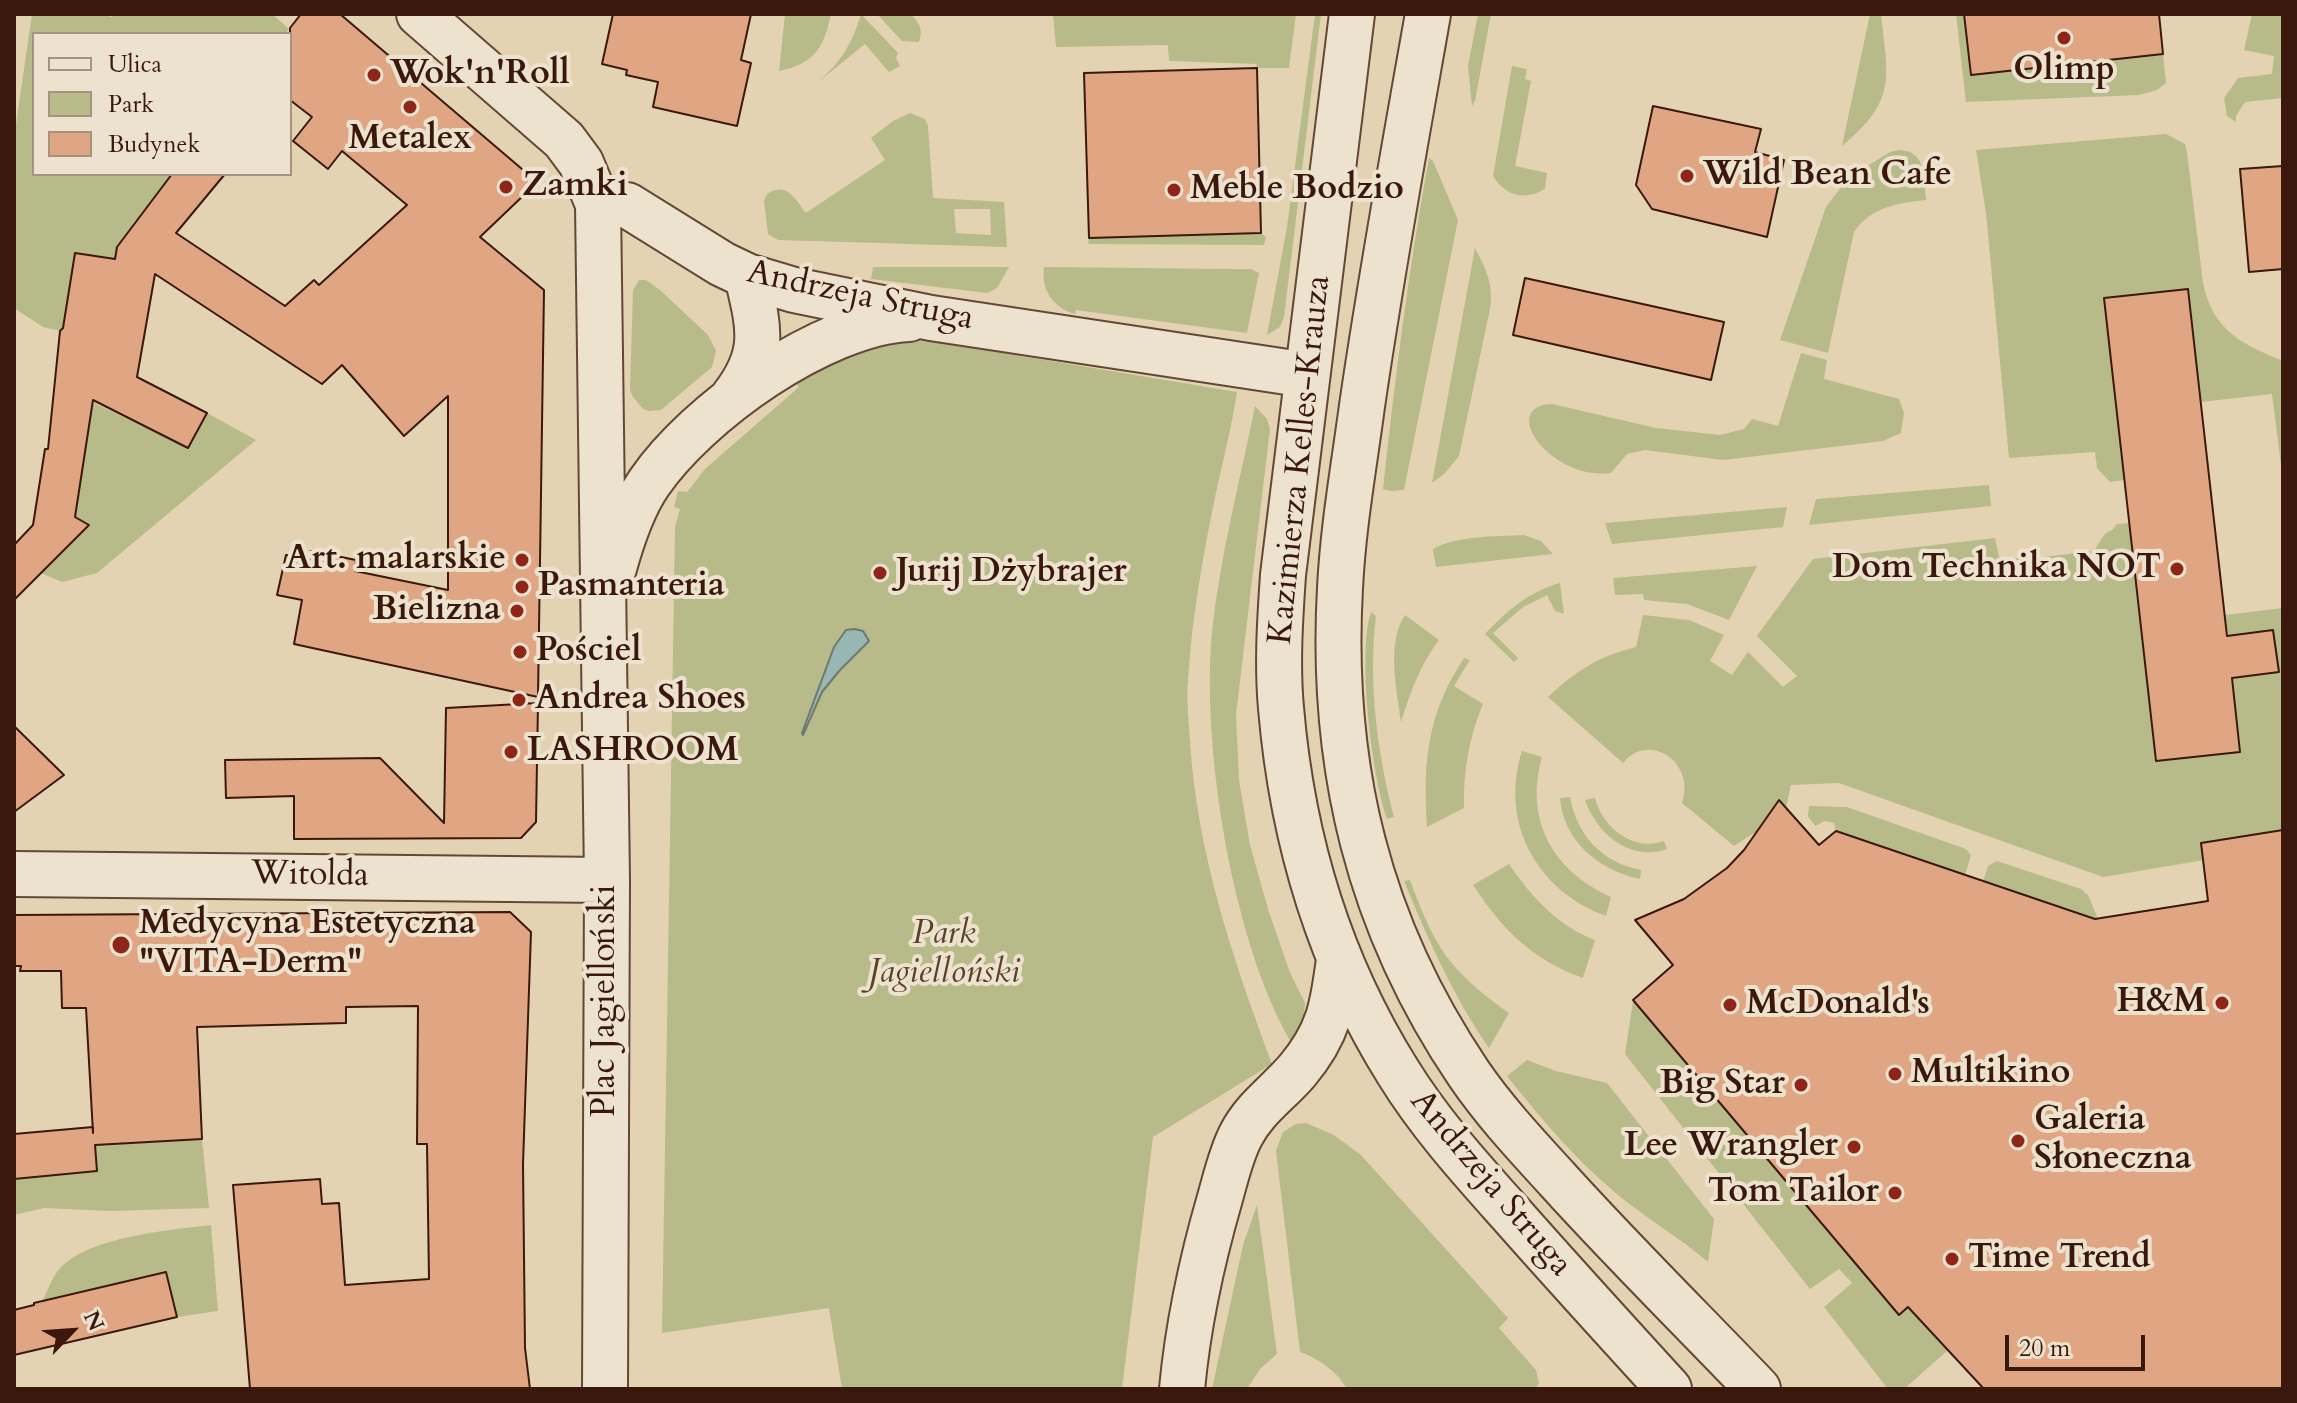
<!DOCTYPE html>
<meta charset="utf-8">
<style>
body{margin:0}
#map{position:relative;width:2297px;height:1403px;overflow:hidden;background:#e4d3b2;font-family:Cardo,serif}
canvas{display:block}
.frame{position:absolute;inset:0;border:16px solid #3a190c;pointer-events:none}
.legend{position:absolute;left:32px;top:32px;width:260px;height:144px;box-sizing:border-box;background:#ede2cd;border:2px solid #a59280;margin:0;padding:10px 14px;list-style:none;font-size:24px;color:#3a190c}
.legend li{display:flex;align-items:center;gap:16px;height:40px}
.legend b{width:40px;border:2px solid #a59280}
.north{position:absolute;left:32px;top:1291px;width:80px;height:80px;-webkit-text-stroke:6px #ede2cd;paint-order:stroke;rotate:65deg;font-size:22px;font-weight:700;line-height:32px;text-align:center;color:#3a190c}
.north::after{content:'';display:block;margin:auto;width:28px;height:36px;background:#3a190c;clip-path:polygon(50% 0,100% 100%,50% 72%,0 100%)}
.scale{position:absolute;left:2005px;top:1335px;width:140px;height:36px;box-sizing:border-box;border:4px solid #3a190c;border-top:0;padding-left:10px;font-size:24px;line-height:28px;white-space:nowrap;color:#3a190c;-webkit-text-stroke:6px #ede2cd;paint-order:stroke}
</style>
<div id="map">
<canvas width="2297" height="1403"></canvas>
<div class="frame"></div>
<ul class="legend">
<li><b style="height:10px;background:#ede2cd"></b>Ulica</li>
<li><b style="height:22px;background:#b7bb89"></b>Park</li>
<li><b style="height:22px;background:#e0a684"></b>Budynek</li>
</ul>
<div class="north">N</div>
<div class="scale">20 m</div>
</div>
<script>
const g = document.querySelector('canvas').getContext('2d');
g.lineJoin = 'round';
function fillPath(path, color) {
  g.fillStyle = color;
  g.fill(path, 'evenodd');
}
function stroke(path, color, width, dash) {
  g.strokeStyle = color;
  g.lineWidth = width;
  g.lineCap = dash ? 'butt' : 'round';
  g.setLineDash(dash || []);
  g.stroke(path);
}
function drawText(font, color, halo, rows, align = 'center') {
  g.font = font + ' Cardo,serif';
  g.lineWidth = 8;
  g.setLineDash([]);
  g.textBaseline = 'middle';
  g.strokeStyle = halo;
  g.fillStyle = color;
  for (const [text, x, y, turn = 0] of rows) {
    g.save();
    g.translate(x, y);
    g.rotate((+turn || 0) * Math.PI / 180);
    g.textAlign = isNaN(turn) ? turn : align;
    if (halo) g.strokeText(text, 0, 0);
    g.fillText(text, 0, 0);
    g.restore();
  }
}
fillPath(new Path2D(`
 M32,14H100L112,17L114,14H272L289,29L285,34H34V174H172L117,247L115,259L75,254L63,329L60,331L43,327L14,308V138Z
 M785,14H831C824,48 814,64 779,71Z
 M861,14L898,53L896,58L900,66L889,72L865,44L818,82C841,62 852,44 861,14Z
 M877,14H910C920,22 923,30 919,42L902,41Z
 M1053,14H1296L1289,68H1257L1256,64L1169,61L1168,45L1056,47Z
 M1315,14H1321L1284,317L1280,327L1267,335L1287,227Z
 M1478,14H1491L1475,101L1472,106L1468,66Z
 M1870,14H1881C1888,80 1897,100 1842,146Z
 M1956,14H1964L1971,75L2163,54L2166,83L2157,90L2139,95L1966,102Z
 M2252,14H2283V98L2245,102L2236,116V122L2227,116L2224,98L2238,78L2272,74L2274,56L2244,50Z
 M1512,66L1527,69L1525,79L1531,81L1515,166L1547,173L1545,189C1525,201 1505,196 1493,176Z
 M910,113L925,119L928,126L933,198L1004,202L1007,247L778,240L768,234L764,201L767,194C787,181 795,199 806,213L885,160L871,138L893,121ZM954,209H990L991,235L956,233Z
 M2166,134L2185,144L2187,152L2203,283C2213,331 2242,344 2283,361V481L2272,394L2201,402L2188,289L2104,299L2124,480L2110,482L2097,468L2095,452L2009,458L1986,213L1976,150Z
 M1899,150C1927,151 1924,178 1926,200C1898,203 1871,207 1854,232L1828,353L1780,340L1826,207L1848,178L1890,152Z
 M1429,158L1433,161L1458,220L1404,490L1390,491L1383,489C1395,378 1409,267 1429,158Z
 M1261,233L1266,237L1264,245L1088,244L1089,238Z
 M1475,248C1486,269 1494,285 1490,309L1459,456L1445,473L1432,483Z
 M873,267H1009L997,288L987,293L871,279Z
 M1044,267L1237,269H1251L1259,273L1247,333L1076,310L1075,314C1053,308 1041,290 1044,267Z
 M639,280H646L660,290L708,335L716,351L712,367L661,410L649,411L643,409L633,397L630,390L633,290Z
 M891,338L919,339L1237,392C1232,426 1223,460 1216,493C1203,555 1192,617 1188,680C1186,700 1189,721 1190,741C1197,854 1233,959 1272,1064L1153,1137L1122,1389H842L829,1308L662,1333L675,527L680,509L674,507L678,491L687,492L705,469L799,387L788,373Z
 M1801,353L1827,360L1824,379L1899,399L1904,413L1901,433L1883,441L1723,460L1645,450L1627,454L1611,473C1551,481 1497,406 1552,404L1656,428L1720,435L1744,429L1752,419L1778,426Z
 M92,402L188,448L207,413L256,440L97,573L62,582L41,573L89,525L75,517Z
 M1255,406L1267,419L1270,429L1236,715L1239,780L1250,845L1268,909L1290,973L1305,1003L1303,1027L1292,1044C1233,944 1201,748 1212,632C1220,556 1240,481 1255,406Z
 M1989,485L1991,506L1809,525L1816,499Z
 M1787,507L1783,527L1612,544L1605,523Z
 M2130,523L2156,761L2240,752L2225,615L2283,608V830L2201,843L2204,860L2103,877L1839,783L1791,785L1786,808L1779,801L1760,829L1734,846L1682,803C1696,762 1649,731 1623,763L1548,697C1577,670 1597,657 1636,647L1643,615L1689,620L1724,635L1710,661L1732,675L1748,652L1783,687L1797,676L1757,636L1813,559L1995,538L1999,557L2027,559L2093,551C2098,546 2101,538 2105,534C2110,530 2113,531 2117,524Z
 M1524,535L1541,541L1553,554L1436,567L1433,549C1458,535 1495,537 1524,535Z
 M1757,566L1729,620L1687,604L1644,600L1643,594L1615,595L1613,578Z
 M1560,583L1564,614L1555,611L1547,595L1523,607L1493,633L1518,658L1514,662L1485,634C1508,610 1528,592 1560,583Z
 M1371,612L1376,616C1368,682 1377,752 1394,817L1387,819C1372,776 1357,654 1371,612Z
 M1405,615L1439,640C1420,665 1410,693 1401,722C1397,691 1386,643 1405,615Z
 M1464,658L1470,660L1454,686L1483,704C1469,737 1463,772 1464,808L1427,827C1423,761 1427,714 1464,658Z
 M1522,751L1542,757C1524,820 1553,871 1611,897L1606,916C1537,891 1499,822 1522,751Z
 M1570,797C1577,836 1602,862 1641,870L1640,879C1600,871 1563,841 1560,798Z
 M1595,798C1602,827 1633,852 1664,841L1667,849C1630,862 1597,834 1585,800Z
 M1809,806L1847,807L1966,849L1971,855L1965,875L1836,831L1834,823L1825,821L1815,826L1808,816Z
 M1997,861L2081,889L2088,895L2098,919L1983,881L1988,866Z
 M1509,864C1532,897 1556,925 1595,940L1583,978C1531,959 1503,930 1473,885Z
 M1410,880C1435,948 1449,970 1509,1013L1489,1048C1453,996 1428,939 1404,881Z
 M1633,1001L1899,1315L1908,1307L1948,1350L1904,1389H1888L1824,1307L1852,1283L1839,1269L1810,1289L1625,1054Z
 M1527,1060L1556,1071L1607,1083L1714,1219L1708,1262C1679,1237 1647,1219 1618,1195C1576,1160 1541,1119 1507,1076Z
 M1306,1123L1332,1134L1360,1154L1508,1318L1499,1328L1536,1370L1539,1383L1535,1389H1347C1336,1371 1320,1359 1300,1352L1276,1151L1283,1132L1296,1124Z
 M202,1139L209,1208L110,1211L44,1208L14,1215V1179L97,1171L95,1145Z
 M1257,1205L1277,1354L1260,1369L1247,1389H1212L1243,1245Z
 M211,1225L218,1311L177,1317L165,1272L43,1300C47,1292 51,1280 57,1272C83,1237 170,1230 211,1225Z`), '#b7bb89');
const water = new Path2D(`
 M855,629L863,631L869,641L840,670L822,692L803,735L802,733L834,647L846,630Z`);
fillPath(water, '#96b7b2');
stroke(water, '#717870', 2);
const building = new Path2D(`
 M301,14H340L529,175L526,193L480,237L544,290L538,697L294,644L302,600L277,595L286,555L310,560L311,551L356,560L355,571L448,590V396L404,436L342,365L322,384L155,274L137,377L207,413L188,448L93,400L75,517L89,525L14,600V545L33,525L45,449H48L60,331L63,328L75,253L115,259L117,247L172,174H225L176,233L285,306L314,280L319,285L407,205L342,151L328,169L293,141L312,117L290,100V28Z
 M613,14H751L741,60L751,63L737,126L653,107L658,82L626,75L627,70L602,64Z
 M1964,14H2159L2163,54L1971,75Z
 M1257,68L1261,233L1089,238L1084,73Z
 M1653,106L1761,129L1755,152L1784,160L1767,237L1652,209L1636,185Z
 M2283,166V269L2249,272L2240,169Z
 M1525,278L1724,322L1711,380L1513,335Z
 M2188,289L2227,636L2273,630L2279,672L2232,678L2240,752L2156,761L2104,298Z
 M538,703L536,822L521,838L294,839V796L226,798L225,760L380,758L444,823L446,708Z
 M14,726L64,775L14,812Z
 M1779,800L1819,845L1836,831L2095,919L2208,901L2201,843L2283,830V1389H1984L1908,1307L1899,1315L1633,1000L1673,965L1635,920L1684,899L1727,868L1744,850Z
 M510,912L531,932L523,1164L525,1348L530,1389H250L233,1185L320,1179L322,1204L339,1203L345,1285L429,1279L427,1144H417L418,1006L346,1007V1023L197,1027L202,1139L95,1145L97,1171L14,1179V1134L93,1127V1133L86,1008H62L61,971H20L21,966H14V915Z
 M166,1272L177,1317L14,1355V1310L34,1305V1303Z`);
fillPath(building, '#e0a684');
stroke(building, '#3a190c', 2);
const minor = new Path2D(`
 M419,14L564,140L581,163L598,204L607,880L605,1389
 M1352,14L1283,575C1280,619 1277,664 1281,708C1292,837 1329,962 1398,1072C1430,1124 1471,1169 1511,1214C1563,1273 1616,1331 1669,1389
 M1428,14C1405,144 1381,275 1362,406C1354,466 1343,527 1340,588C1330,766 1368,925 1469,1074C1495,1112 1526,1145 1557,1179C1622,1251 1691,1319 1758,1389
 M598,204L627,205L722,264L747,276L794,290L931,318L1307,375
 M733,397C767,353 759,327 747,276
 M614,568C622,539 632,508 649,483C697,413 822,323 909,319
 M14,874L607,880
 M1182,1389C1188,1325 1202,1260 1220,1198C1226,1177 1231,1154 1241,1135C1255,1108 1278,1093 1297,1071C1329,1033 1333,1006 1339,959`);
stroke(minor, '#644836', 48);
stroke(minor, '#ede2cd', 44);
for (const [x, y, r, color] of [
 [2064,38,8,"#8f2418"],
 [374,75,8,"#8f2418"],
 [410,107,8,"#8f2418"],
 [1687,176,8,"#8f2418"],
 [506,187,8,"#8f2418"],
 [1174,190,8,"#8f2418"],
 [522,560,8,"#8f2418"],
 [2177,569,8,"#8f2418"],
 [880,573,8,"#8f2418"],
 [522,587,8,"#8f2418"],
 [517,611,8,"#8f2418"],
 [520,652,8,"#8f2418"],
 [519,700,8,"#8f2418"],
 [511,752,8,"#8f2418"],
 [121,945,10,"#8f2418"],
 [2222,1003,8,"#8f2418"],
 [1730,1005,8,"#8f2418"],
 [1895,1074,8,"#8f2418"],
 [1801,1085,8,"#8f2418"],
 [2018,1141,8,"#8f2418"],
 [1854,1147,8,"#8f2418"],
 [1895,1193,8,"#8f2418"],
 [1952,1259,8,"#8f2418"]
]) {
  const dot = new Path2D();
  dot.arc(x, y, r, 0, 2 * Math.PI);
  g.fillStyle = color;
  g.fill(dot);
  stroke(dot, '#ede2cd', 3);
}
drawText('bold 34px', '#3a190c', '#ede2cd', [
 ["Olimp",2064,71,"center"],
 ["Wok'n'Roll",390,75],
 ["Metalex",410,140,"center"],
 ["Wild Bean Cafe",1703,176],
 ["Zamki",522,187],
 ["Meble Bodzio",1190,190],
 ["Art. malarskie",506,560,"right"],
 ["Dom Technika NOT",2161,569,"right"],
 ["Jurij Dżybrajer",896,573],
 ["Pasmanteria",538,587],
 ["Bielizna",501,611,"right"],
 ["Pościel",536,652],
 ["Andrea Shoes",535,700],
 ["LASHROOM",527,752],
 ["Medycyna Estetyczna",139,925],
 ["\"VITA-Derm\"",139,964],
 ["H&M",2206,1003,"right"],
 ["McDonald's",1746,1005],
 ["Multikino",1911,1074],
 ["Big Star",1785,1085,"right"],
 ["Galeria",2034,1121],
 ["Słoneczna",2034,1160],
 ["Lee Wrangler",1838,1147,"right"],
 ["Tom Tailor",1879,1193,"right"],
 ["Time Trend",1968,1259]
], 'left');
drawText('34px', '#3a190c', '#ede2cd', [
 ["Andrzeja Struga",860,297,12],
 ["Kazimierza Kelles-Krauza",1301,460,-84],
 ["Witolda",310,876,1],
 ["Plac Jagielloński",606,1001,-90],
 ["Andrzeja Struga",1490,1184,50]
]);
drawText('italic 34px', '#59422b', '#ede2cd', [
 ["Park",944,935],
 ["Jagielloński",944,974]
]);
</script>
